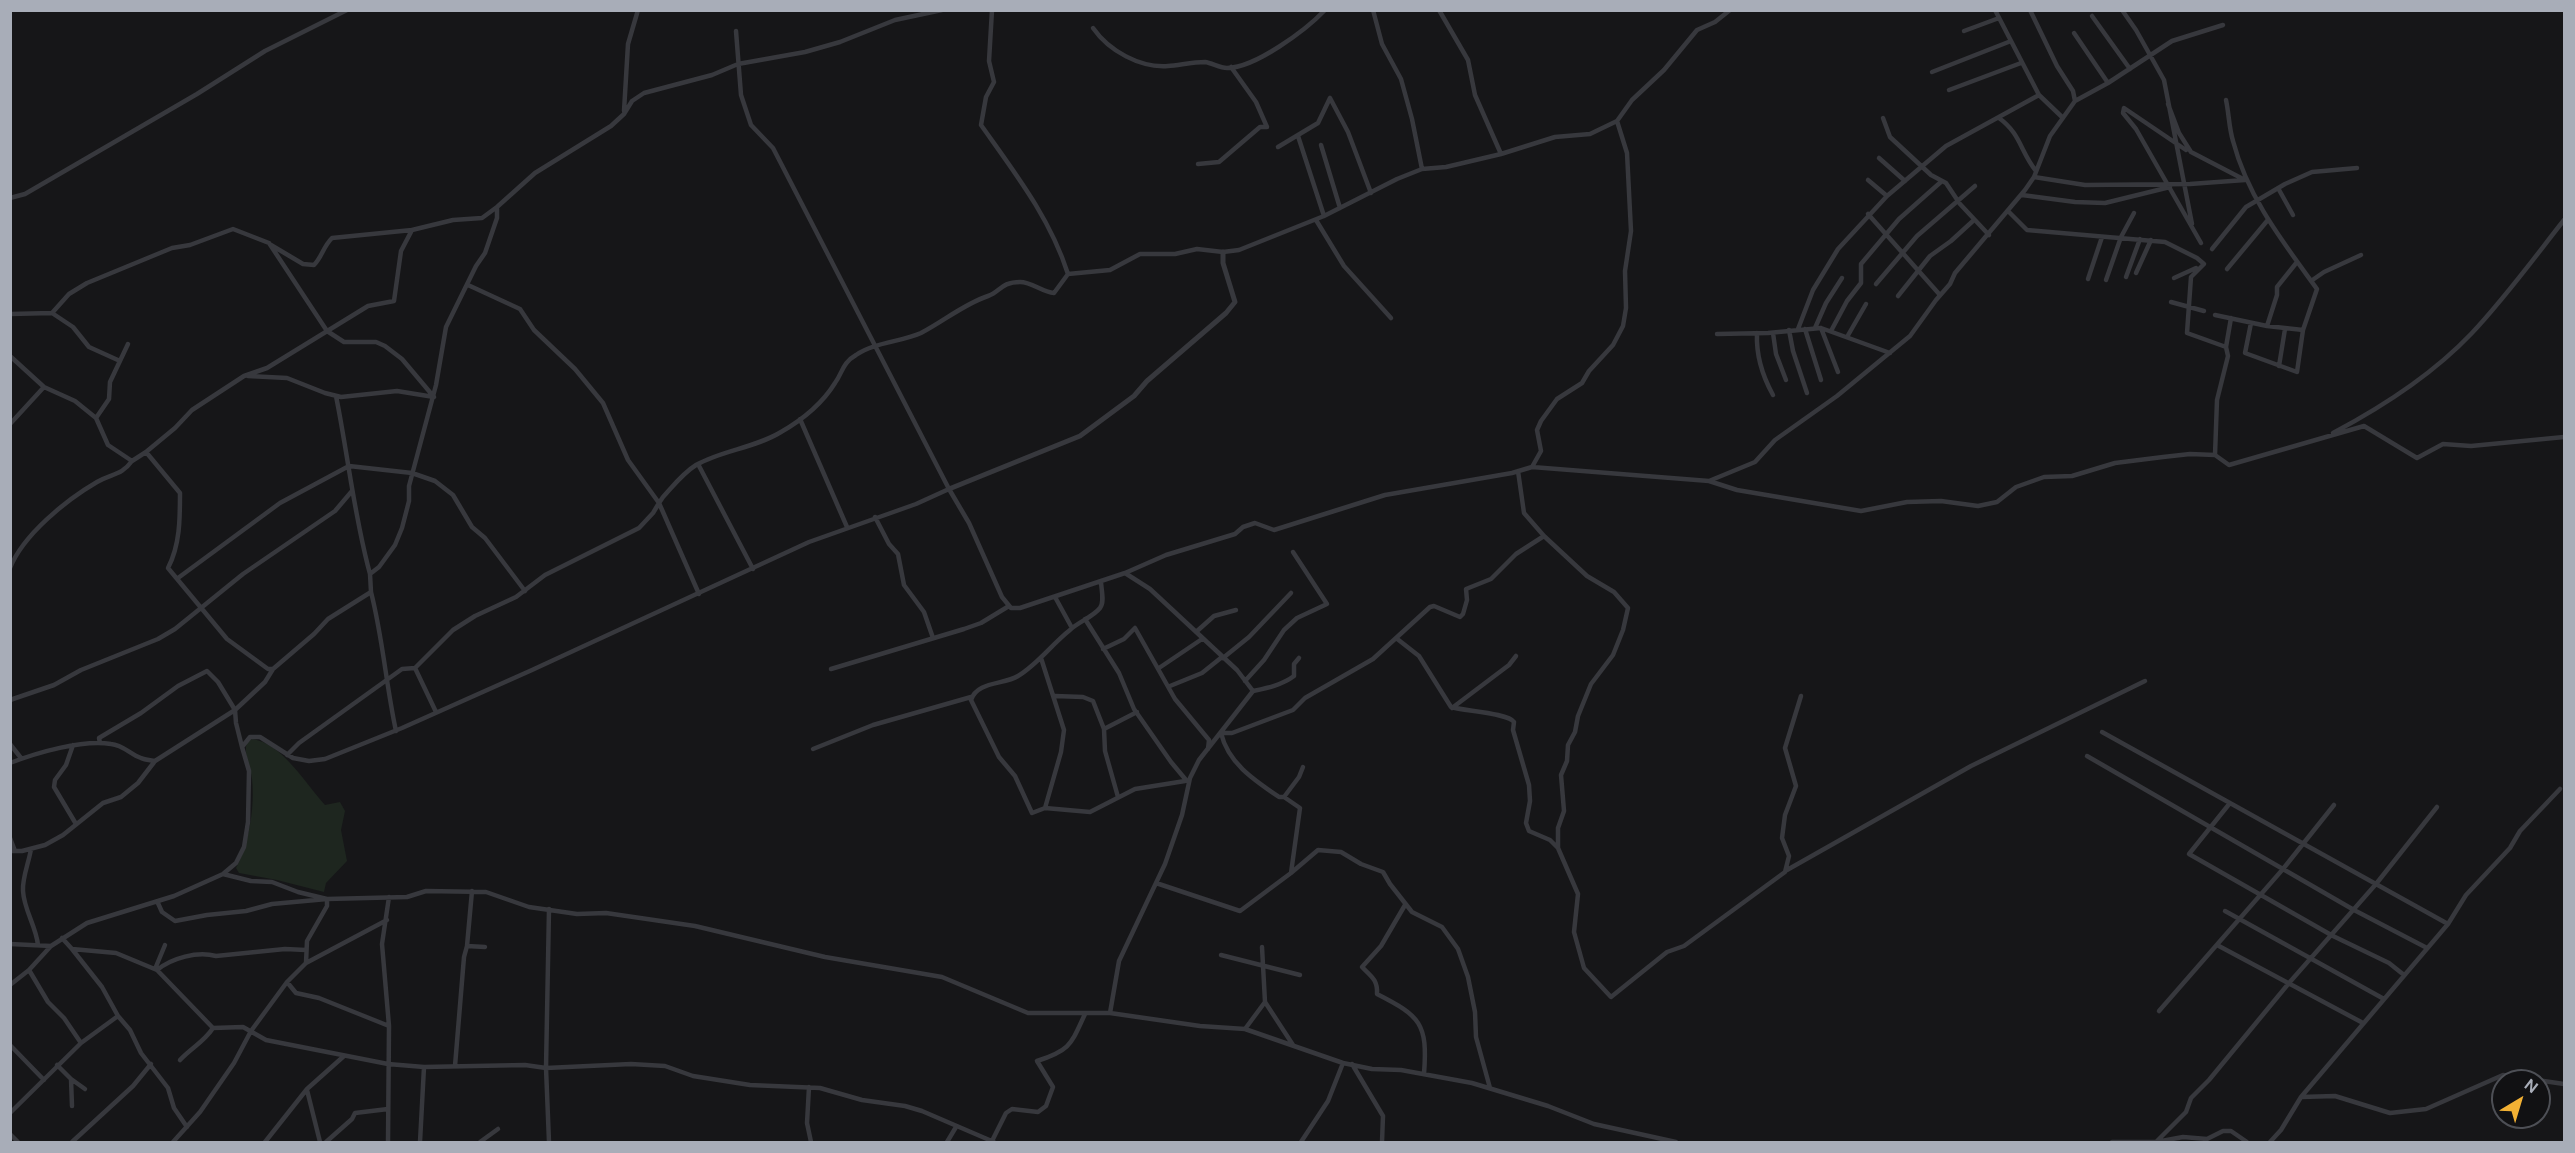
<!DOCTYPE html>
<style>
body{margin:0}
#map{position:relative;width:2575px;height:1153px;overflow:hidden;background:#161618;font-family:"DM Sans",sans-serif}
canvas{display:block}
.frame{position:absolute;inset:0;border:12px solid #a8adb8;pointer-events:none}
.north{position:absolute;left:2491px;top:1069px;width:60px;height:60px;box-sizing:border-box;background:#111113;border:2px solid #4d4f55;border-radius:50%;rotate:38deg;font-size:16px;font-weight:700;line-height:24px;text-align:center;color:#a8adb8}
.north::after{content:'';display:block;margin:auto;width:21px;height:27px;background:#f2b134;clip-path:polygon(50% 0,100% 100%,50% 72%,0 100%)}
</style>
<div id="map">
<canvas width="2575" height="1153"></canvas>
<div class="frame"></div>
<div class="north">N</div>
</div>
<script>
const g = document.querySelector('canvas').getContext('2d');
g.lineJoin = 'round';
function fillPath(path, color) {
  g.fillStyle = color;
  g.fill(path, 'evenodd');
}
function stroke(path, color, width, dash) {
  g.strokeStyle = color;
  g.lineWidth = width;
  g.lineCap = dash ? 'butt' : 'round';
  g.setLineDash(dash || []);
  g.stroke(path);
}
fillPath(new Path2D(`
 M252,739C282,743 306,784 325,805L340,802L345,811L341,830L347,861L326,883L324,892L277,880L239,873L236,868C249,843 255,808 252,779C251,767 243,755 247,742Z`), '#1e261f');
stroke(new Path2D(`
 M992,10L989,61L994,82L986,97L981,125C1015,173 1050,218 1068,274
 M1373,10L1382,44L1401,79L1412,119L1422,169
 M1439,10L1468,60L1475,95L1501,154
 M1995,10L2039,95L2062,117
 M2030,10L2057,66L2073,91L2075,101
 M2122,10L2136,30L2164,80L2192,224
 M2092,16L2130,69
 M1093,28C1109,51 1140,68 1168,66C1180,65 1193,62 1205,62C1212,63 1220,68 1227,68C1255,68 1306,30 1325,10
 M736,31L741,95L751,125L773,148L949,489
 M1964,31L1999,18
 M2074,33L2108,83
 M1932,72L2011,41
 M1949,90L2021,63
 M1330,98L1348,132L1371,193
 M2226,100C2229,114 2229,128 2233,141C2248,198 2283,242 2317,289L2303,330L2297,372L2245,353L2251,323
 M624,111L628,44L638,10
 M1883,118L1890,137L1931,175L1946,183L1960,204L1989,235
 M1999,118C2021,134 2020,151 2036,171
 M1298,136L1324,216
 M1321,145L1340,208
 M1278,147L1318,123L1330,98
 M2186,150L2124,108L2123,113L2136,129L2201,243
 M1879,158L1905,181
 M1198,164L1219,162L1260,127H1267L1256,102L1231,67
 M2034,177L2085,185L2190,184L2245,180L2191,152L2179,133L2168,104
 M1868,180L1887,196
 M2278,188L2293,215
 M2022,195L2075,202L2105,203L2170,187
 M10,198L25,194L197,94L265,51L347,10
 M2009,212L2027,230L2165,242L2197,258L2204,264L2191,277L2187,333L2226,347
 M1868,214L1940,295
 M1316,220L1344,266L1391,318
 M271,245L303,264L314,265C322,257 323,247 332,238L412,230
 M2212,249L2246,207L2285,184L2312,172L2357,168
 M2227,269L2267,221
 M2136,273L2151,240
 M2126,277L2140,239
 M2174,278L2196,268
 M2088,279L2102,237
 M2106,280L2121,237L2134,213
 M2311,281L2324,272L2361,255
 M1876,284L1917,236L1975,186
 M1898,296L1930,256L1951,241L1974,220
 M2171,302L2204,311
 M52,313L69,294L87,283L172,248L190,245L233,229L269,243L327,331L344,342H376L385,346L402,359L434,397
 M10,314L52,313L73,327L89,347L120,361
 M2215,315L2267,326L2303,330
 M2267,326L2277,295V287L2297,262
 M1815,328L1826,303L1842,278
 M1821,328L1838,372
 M1798,329L1813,290L1838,249L1887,196L1946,146L2039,95
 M1805,329L1821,380
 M1789,330L1793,351L1807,393
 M1831,331L1847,301L1861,283V264L1899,219L1942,181
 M1757,333C1756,355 1763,377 1773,395
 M1773,333L1776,354L1786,380
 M1717,334L1768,333L1821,328L1890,353
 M1847,337L1866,304
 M10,356L44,387L10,424
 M2279,366L2285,329
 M248,376L287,378L325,393L341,397L397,391L434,397
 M44,387L75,401L96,418L109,399L110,382L128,344
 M336,396C348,455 354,516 370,574
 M800,419L847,527
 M2333,433C2382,407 2432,375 2471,334C2505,298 2534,258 2564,220
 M146,452L175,428L192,410L244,376L267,368L368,306L394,301L401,251L412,230L453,220L482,218L497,207
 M2215,455L2217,400L2228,356L2226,347L2231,318
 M132,461L146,452L180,493C180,519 180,545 168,568L227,639L268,669H273
 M698,464L753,569
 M1532,467L1709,481L1755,462L1775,440L1837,396L1910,336L1936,300L1950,284L1955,273L2025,190L2034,177L2050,136L2075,101L2108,83L2172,41L2223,25
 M1709,481L1737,490L1861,511L1907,502L1941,501L1978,506L1997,502L2016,487L2044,477L2072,476L2115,463L2163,457L2190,454L2215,455L2229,465L2364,426L2417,458L2443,444L2471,446L2564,437
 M875,517L889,544L898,554L904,585L924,612L933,638
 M1544,536L1587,576L1614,592L1628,608L1623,630L1613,655L1591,684L1578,716L1575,732L1568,745L1567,761L1561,775L1564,811L1558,828V848
 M10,568C23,535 66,500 97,482C112,473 121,476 132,461L108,445L96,418
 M178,578L280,503L349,466L412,473L435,481L453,495L472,527L485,538L525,591
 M1101,581C1101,589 1105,602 1100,608C1093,617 1078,622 1070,630C1052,644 1038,664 1018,676C1004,685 977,681 971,700L999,757L1015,776L1032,813L1045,808L1090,812L1135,789L1185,781
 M371,592C383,639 386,685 396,731
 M699,594L659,503L663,497C673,486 683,473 696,465C722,450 755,448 781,432C802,420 822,404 835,383C843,372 842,363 856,355C875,342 901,342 921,333C944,321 964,304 988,296C1000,292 1001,282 1020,282C1032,282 1042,292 1054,293L1068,274L1110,270L1140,254H1175L1197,249L1223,252L1239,250L1324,216L1397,179L1422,169L1446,167L1501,154L1555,137L1590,134L1617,121
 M1055,597L1072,628
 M1085,619L1119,673L1134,709L1171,762L1186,780
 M1196,632L1214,616L1236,610
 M1396,638L1419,656L1451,707C1464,711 1508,713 1514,722L1513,730L1529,785L1530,801L1526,823L1529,831L1550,840L1558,848L1578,894L1574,932L1584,968L1611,997L1667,952L1684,946L1785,872L1789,856L1782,838L1785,815L1796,786L1785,748L1801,696
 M1103,649L1124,639L1135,628L1175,699L1209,740L1208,749
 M1041,658L1064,730L1061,752L1045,808
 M1223,658L1249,637L1291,593
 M1159,668L1202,639
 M831,669L964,629L981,623L1009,606
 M1245,681L1264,660L1284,630L1297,618L1327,604L1293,552
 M1170,686L1202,673L1222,657
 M1253,691C1267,688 1282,685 1294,676V664L1299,658
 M1055,696L1083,697L1093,701L1104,729L1137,712
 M10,700L54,685L81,670L158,639L175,629L243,574L335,511L352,491
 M1452,708L1509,665L1516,656
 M436,712L415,668L453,630L475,616L516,597L545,575L639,528L653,513L659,503L628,460L603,403L575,369L534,330L520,309L468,285
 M1104,729L1105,751L1118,797
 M2102,732L2448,924
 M100,743L99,738L141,713L178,686L207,671L218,682L235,710L236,723L242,747
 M10,744L21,758
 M73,745L66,765L55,780L54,787L76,824
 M813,749L873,725L971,697
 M287,755L299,743L402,669L415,668
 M2087,756L2354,910L2427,948
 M10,763C36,753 83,739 111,744C123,745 130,754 141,758C145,760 150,760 155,761
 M1303,767L1299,777L1284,797H1279C1254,780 1228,763 1221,733H1232L1293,710L1305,698L1373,659L1430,607L1434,606L1460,617L1463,614L1467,600L1466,589L1491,579L1516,554L1544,536L1524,513L1518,471
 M2230,803L2189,854L2333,936L2389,963L2404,975
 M10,838L15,851
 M31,849C29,862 22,878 23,891C24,910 36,926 38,945
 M10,851H22L45,845L63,835L103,803L121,797L138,783L155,761L235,710L265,682L273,669L314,634L328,619L371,592L370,574L379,567L395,545L402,528L409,501V486L436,385L446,327L476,266L485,253L497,218V207L535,173L611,126L624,114L632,101L644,93L712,75L738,64L805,52L840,42L895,20L942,10
 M1787,870L1971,766L2145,681
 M1291,873L1318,850L1341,852L1361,864L1383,872L1390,884L1412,912L1442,927L1458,949L1468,977L1475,1012L1476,1037L1490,1088
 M223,874L251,881L272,882L298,892L327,899L407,897L426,891L486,892L529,907L577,914L606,913L695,926L825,957L942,977L1028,1013H1110L1200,1026L1245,1029L1343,1063L1372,1069L1401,1070L1472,1083L1548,1106L1594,1124L1676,1142
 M1156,883L1240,911L1291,873L1300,808L1284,797
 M157,901L162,912L175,921L207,915L246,911L272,904L327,899V906L307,941L306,963L287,982L251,1031L234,1063L200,1112L173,1142
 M1405,905L1381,946L1362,967C1371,976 1378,980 1377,994C1420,1016 1428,1023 1424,1074
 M2225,911L2384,999
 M62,938L72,949L116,953L157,970L213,1028L243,1027L266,1040L388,1064L424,1067L525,1065L546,1068L631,1064L665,1066L693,1076L750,1085L820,1088L862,1100L905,1106L922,1111L994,1142
 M10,944L51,946L87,923L174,896L223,874L236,863L244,847L248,822L249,771L242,747L250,737H260L293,758L309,761L325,759L402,728L532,670L809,542L916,504L949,489L969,523L1002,597L1011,608H1020L1125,573L1166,555L1235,534L1243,527L1255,523L1274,530L1385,495L1512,473L1532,467L1541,451L1537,430L1541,421L1557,399L1582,383L1589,371L1613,345L1623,326L1626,308L1625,271L1631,231L1627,153L1617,121L1632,100L1664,70L1697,30L1715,22L1730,10
 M2217,945L2363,1023
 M467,946L472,891
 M72,949L102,987L118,1016
 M1221,955L1300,975
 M306,963L387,920
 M155,969L165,945
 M29,970L48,1002L64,1018L81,1043
 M157,970C172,958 197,951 216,956L285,949L306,950
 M287,982L296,993L319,998L389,1026L388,1142
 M10,985L29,970L51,946
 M1265,1002L1293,1045
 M2159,1011L2283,869L2334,805
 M1110,1013L1119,961L1165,864L1182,815L1190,778L1199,760L1253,691L1237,670L1150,589L1125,573
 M389,1026L382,944L389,897
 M1245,1029L1265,1002L1262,947
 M10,1045L44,1080
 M180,1060C191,1048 204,1042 213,1028
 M1352,1064L1383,1116L1382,1142
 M57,1065L71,1079L72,1106
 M455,1066L464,957L467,946L485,947
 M71,1079L85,1089
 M809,1087L807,1123L811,1142
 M307,1090L320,1142
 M2301,1097L2448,924L2466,895L2510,848L2520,831L2560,789
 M10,1113L81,1043L118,1016L130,1030L141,1053L168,1088L174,1108L187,1127
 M10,1134L18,1142
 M992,1141L1006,1113L1012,1109L1038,1112L1046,1106L1053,1087L1037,1061C1071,1050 1071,1044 1085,1014
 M72,1142L133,1086L151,1064
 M265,1142L307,1089L344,1056
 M326,1142L352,1119L355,1113L388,1109
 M420,1142L424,1067
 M480,1142L498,1129
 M549,1142L546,1068L549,909
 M947,1142L956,1127
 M1301,1142L1328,1101L1343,1063
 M2112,1142H2156L2183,1137L2207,1139L2223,1131H2231L2247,1142
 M2156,1142L2186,1112L2191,1098L2209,1080L2289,983L2376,884L2437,807
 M2270,1142L2281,1130L2301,1097L2335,1096L2390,1113L2426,1109L2503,1075L2564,1084`), '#37383d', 4.5);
stroke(new Path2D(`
 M949,489L1080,436L1134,396L1147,381L1226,313L1235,302L1223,263V252`), '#37383d', 5);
</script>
